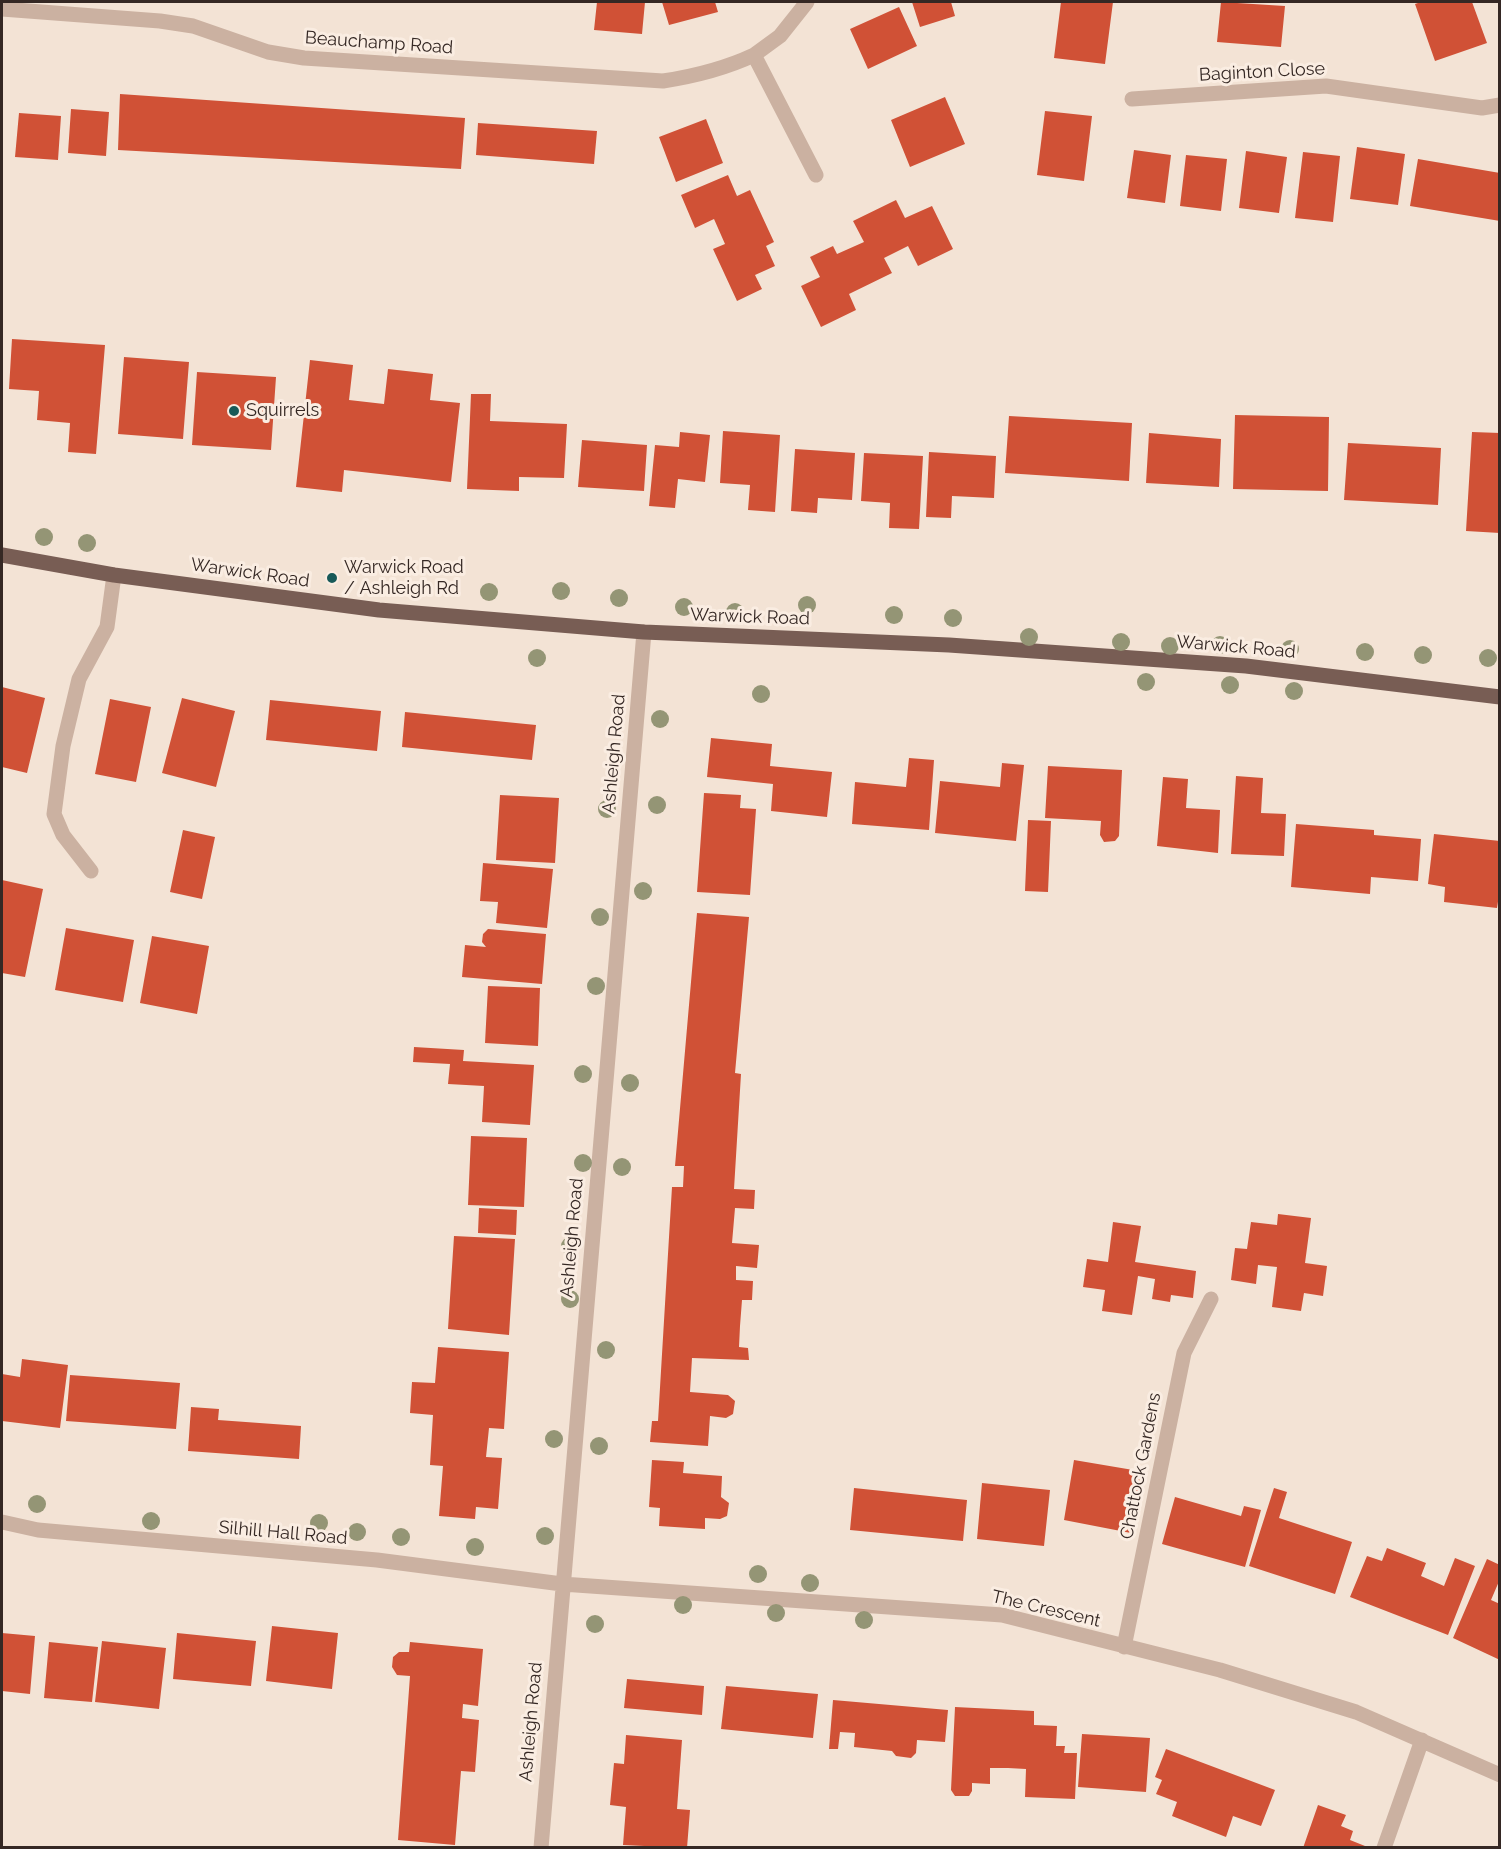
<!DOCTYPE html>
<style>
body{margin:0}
#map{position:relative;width:1501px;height:1849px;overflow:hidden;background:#f3e3d5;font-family:Raleway,sans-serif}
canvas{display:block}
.frame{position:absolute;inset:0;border:3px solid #352824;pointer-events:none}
</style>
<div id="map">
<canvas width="1501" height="1849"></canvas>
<div class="frame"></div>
</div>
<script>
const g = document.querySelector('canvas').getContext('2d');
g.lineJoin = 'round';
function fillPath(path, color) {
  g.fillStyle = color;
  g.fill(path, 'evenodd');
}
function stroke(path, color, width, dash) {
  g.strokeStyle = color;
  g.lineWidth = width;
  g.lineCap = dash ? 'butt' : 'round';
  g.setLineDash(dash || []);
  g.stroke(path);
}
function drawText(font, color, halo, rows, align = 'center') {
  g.font = font + ' Raleway,sans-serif';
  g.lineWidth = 6;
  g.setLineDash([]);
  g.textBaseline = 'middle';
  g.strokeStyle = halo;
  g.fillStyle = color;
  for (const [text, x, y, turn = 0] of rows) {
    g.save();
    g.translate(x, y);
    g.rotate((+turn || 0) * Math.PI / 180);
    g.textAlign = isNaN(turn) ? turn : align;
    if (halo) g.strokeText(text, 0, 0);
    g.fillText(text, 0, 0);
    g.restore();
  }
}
fillPath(new Path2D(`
 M597,2H645L642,34L594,30Z
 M662,2H715L718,12L669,25Z
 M912,2H951L955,16L920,27Z
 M1061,2H1113L1105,64L1054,58Z
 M1221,2L1285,6L1281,47L1217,42Z
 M1421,2H1472L1487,43L1435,61L1415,4Z
 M899,7L917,46L868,69L850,29Z
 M120,94L465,118L461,169L118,150Z
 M945,97L965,144L910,167L891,120Z
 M71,109L109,112L106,156L68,153Z
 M1045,111L1092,116L1084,181L1037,175Z
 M19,113L61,116L58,160L15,157Z
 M706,119L723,163L676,182L659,137Z
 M478,123L597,131L594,164L476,155Z
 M1357,147L1405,154L1398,205L1350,199Z
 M1134,150L1171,155L1165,203L1127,198Z
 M1246,151L1287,157L1279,213L1239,208Z
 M1303,152L1340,156L1333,222L1295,218Z
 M1186,155L1227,159L1221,211L1180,206Z
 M1418,159L1500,173V221L1410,206Z
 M728,175L737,196L750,190L774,242L766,246L775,266L755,275L762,289L737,301L713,249L725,244L714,219L695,228L681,195Z
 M896,200L905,218L932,206L953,249L918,266L908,246L884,258L892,273L849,294L856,310L821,327L801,286L820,277L810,257L833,246L837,254L864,242L853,221Z
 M12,339L105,345L96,454L68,452L70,423L37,420L39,391L9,389Z
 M124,357L189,362L183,439L118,434Z
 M310,360L353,365L349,400L384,404L388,369L433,374L430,400L460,403L451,482L344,470L342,492L296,487Z
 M197,372L276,377L271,450L192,445Z
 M471,394H491L490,421L567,424L564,478L519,477V491L467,489Z
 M1235,415L1329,417L1328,491L1233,489Z
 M1009,416L1132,423L1129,481L1005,473Z
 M723,431L780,435L775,512L748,510L750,485L720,483Z
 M680,432L710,435L705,482L678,479L675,508L649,506L655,445L679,447Z
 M1472,432L1500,433V533L1466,531Z
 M1149,433L1221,439L1219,487L1146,483Z
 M582,440L647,445L644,491L578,487Z
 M1348,443L1441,448L1438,505L1344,500Z
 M795,449L855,453L852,500L818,498L817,513L791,511Z
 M929,452L996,456L994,498L952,496L951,518L926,517Z
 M864,453L923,456L919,529L889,528L890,503L861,501Z
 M2,687L45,698L27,773L2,767Z
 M182,698L235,711L216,787L162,773Z
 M110,699L151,707L136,782L95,774Z
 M270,700L381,711L377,751L266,740Z
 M405,712L536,725L532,760L402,747Z
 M711,738L772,744L770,766L832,772L827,817L771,811L773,784L707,777Z
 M909,758L934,760L929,830L852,824L855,782L906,787Z
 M1002,763L1024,765L1016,841L935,833L940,781L1000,787Z
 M1048,766L1122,770L1119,836L1115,841L1104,842L1100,835L1101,821L1045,818Z
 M1236,776L1263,778L1261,813L1286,814L1284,856L1231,854Z
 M1163,777L1188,779L1186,808L1220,810L1218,853L1157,846Z
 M704,793L741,795L740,808L756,809L750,895L697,892Z
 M500,795L559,798L555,863L496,860Z
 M1028,820L1051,821L1048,892L1025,891Z
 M1296,824L1374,830V835L1421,839L1418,881L1371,877L1370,894L1291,887Z
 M183,830L215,837L202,899L170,892Z
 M1434,834L1500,841V889L1497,908L1444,902L1445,887L1428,884Z
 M483,863L553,869L547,928L496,923L498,902L480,901Z
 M2,880L43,889L25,977L2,973Z
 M697,913L749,917L735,1073L741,1074L734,1189L755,1190L754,1209L735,1208L732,1243L759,1245L757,1268L736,1266V1280L753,1281L752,1300H742L740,1326L739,1347L748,1348L749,1360L692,1358L690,1392L728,1395L735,1401L733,1414L726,1418L710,1416L708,1446L650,1442L652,1421H658L672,1187H683L684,1166H675Z
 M66,928L134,940L123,1002L55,990Z
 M488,929L546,934L542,984L462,977L465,945L486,947L482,942L483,934Z
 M152,936L209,946L197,1014L140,1003Z
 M488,986L540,988L538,1046L485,1043Z
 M414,1047L464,1050L463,1061L534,1065L530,1125L482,1122L484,1086L448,1084L450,1064L413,1062Z
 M471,1136L527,1138L524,1207L468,1205Z
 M479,1208L517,1210L516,1235L478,1233Z
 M1278,1214L1311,1218L1305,1263L1327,1266L1323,1296L1304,1293L1301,1311L1272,1307L1277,1267L1258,1265L1256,1284L1231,1280L1235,1248L1247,1249L1251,1222L1277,1225Z
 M1113,1222L1141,1226L1135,1262L1196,1271L1193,1298L1171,1295L1170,1302L1152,1299L1155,1279L1138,1276L1132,1315L1102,1311L1105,1290L1083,1287L1087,1259L1108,1262Z
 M454,1236L515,1239L509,1335L448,1329Z
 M438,1347L509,1352L504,1429L489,1428L486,1457L502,1458L498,1509L476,1507L475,1519L439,1516L443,1466L430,1465L433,1415L410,1413L412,1382L435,1383Z
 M22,1359L68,1365L60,1428L2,1421V1374L20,1377Z
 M70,1375L180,1383L176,1429L66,1421Z
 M191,1407L219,1409L218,1420L301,1426L299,1459L188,1451Z
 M652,1460L684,1462L683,1473L722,1476L721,1497L729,1503L727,1516L720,1519L705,1518V1529L659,1526L660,1508L649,1507Z
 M1074,1460L1145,1472L1131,1533L1064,1520Z
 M982,1483L1050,1490L1044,1546L977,1539Z
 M854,1488L967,1500L963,1541L850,1530Z
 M1274,1488L1287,1492L1279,1518L1352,1542L1335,1594L1249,1566Z
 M1175,1497L1241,1516L1244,1506L1261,1510L1245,1567L1162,1544Z
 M1387,1548L1426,1563L1421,1576L1444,1586L1455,1558L1475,1566L1448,1635L1350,1597L1367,1556L1382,1561Z
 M1487,1559L1500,1565V1579L1491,1600L1500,1604V1660L1453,1638Z
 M272,1626L338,1633L332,1689L266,1681Z
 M2,1633L35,1636L30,1694L2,1691Z
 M177,1633L256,1641L251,1686L173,1679Z
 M102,1641L166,1648L159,1709L95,1702Z
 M49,1642L98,1647L92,1702L44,1698Z
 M410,1642L483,1649L478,1706L463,1704L462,1718L479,1720L475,1772L461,1771L455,1845L398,1840L410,1676L397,1675L392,1667L393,1657L399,1652H409Z
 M627,1679L704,1686L702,1715L624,1708Z
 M726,1686L818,1694L813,1738L721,1729Z
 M833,1700L948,1710L945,1742L917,1740L916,1753L911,1758L896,1756L892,1751L854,1747L855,1733L840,1732L838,1749H829Z
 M955,1707L1034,1711V1725L1057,1726L1056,1746H1065L1064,1753H1077L1075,1799L1025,1797L1026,1769L1008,1768H990V1784L972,1783V1791L969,1796H955L951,1790Z
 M1082,1734L1150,1738L1146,1792L1078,1787Z
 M626,1735L682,1740L677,1809L690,1810L687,1848L623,1845L626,1807L610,1805L614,1763L624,1764Z
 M1166,1749L1275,1790L1261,1826L1233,1816L1226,1837L1172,1816L1177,1802L1156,1794L1162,1780L1155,1777Z
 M1318,1805L1346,1815L1341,1826L1353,1831L1350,1840L1370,1848H1303Z`), '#d05136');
stroke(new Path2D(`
 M2,9L160,21L193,26L268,52L304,58L663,81C696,76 724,69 754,55L816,175
 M754,55L780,36L807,2
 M1132,99L1326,86L1482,108L1500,105
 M91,871L63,835L54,814L63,746L79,679L107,627L114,575
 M2,1522L38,1530L377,1560L562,1584L1002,1615L1220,1670L1356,1712L1500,1775
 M1124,1647L1184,1353L1211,1299
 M541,1848L644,632
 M1384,1848L1422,1740`), '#cbb1a1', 15);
stroke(new Path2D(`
 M2,555L114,575L379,610L644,632L949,645L1246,666L1500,697`), '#785d54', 15);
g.fillStyle = '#949575';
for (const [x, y] of [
 [44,537],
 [87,543],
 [561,591],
 [489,592],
 [619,598],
 [807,605],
 [684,607],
 [735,612],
 [894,615],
 [953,618],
 [1029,637],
 [1121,642],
 [1220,645],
 [1170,646],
 [1290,649],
 [1365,652],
 [1423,655],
 [537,658],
 [1488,658],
 [1146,682],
 [1230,685],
 [1294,691],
 [761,694],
 [660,719],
 [657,805],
 [607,809],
 [643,891],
 [600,917],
 [596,986],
 [583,1074],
 [630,1083],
 [583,1163],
 [622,1167],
 [570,1246],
 [570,1299],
 [606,1350],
 [554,1439],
 [599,1446],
 [37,1504],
 [151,1521],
 [319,1523],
 [357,1532],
 [545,1536],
 [401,1537],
 [475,1547],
 [758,1574],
 [810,1583],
 [683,1605],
 [776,1613],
 [864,1620],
 [595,1624]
]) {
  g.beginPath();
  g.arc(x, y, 9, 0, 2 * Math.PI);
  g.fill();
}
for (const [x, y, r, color] of [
 [234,411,6,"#175958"],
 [332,578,6,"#175958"]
]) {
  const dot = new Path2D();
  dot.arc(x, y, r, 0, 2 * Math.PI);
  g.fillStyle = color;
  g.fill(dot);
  stroke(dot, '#faede2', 2);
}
drawText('18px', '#352824', '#faede2', [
 ["Beauchamp Road",379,43,4],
 ["Baginton Close",1262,72,-3],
 ["Warwick Road",250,573,8],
 ["Warwick Road",750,617,2],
 ["Warwick Road",1236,647,5],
 ["Ashleigh Road",614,754,-85],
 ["Ashleigh Road",572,1238,-85],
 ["Chattock Gardens",1141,1466,-79],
 ["Silhill Hall Road",283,1533,5],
 ["The Crescent",1046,1609,13],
 ["Ashleigh Road",531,1722,-85]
]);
drawText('18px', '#352824', '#faede2', [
 ["Squirrels",246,411],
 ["Warwick Road",344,568],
 ["/ Ashleigh Rd",344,589]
], 'left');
</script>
